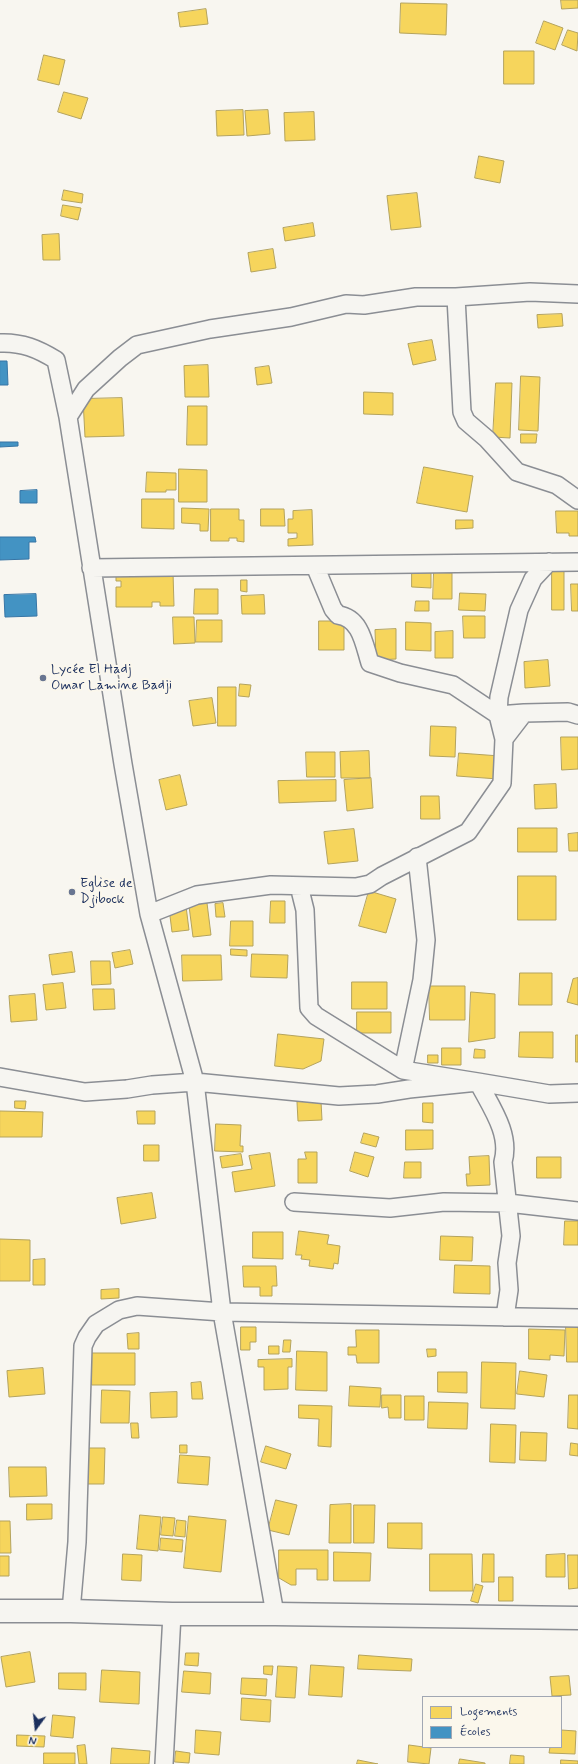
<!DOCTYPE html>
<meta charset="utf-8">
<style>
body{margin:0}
#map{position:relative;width:578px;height:1764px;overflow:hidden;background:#f8f6f0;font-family:Mynerve,sans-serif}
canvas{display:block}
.legend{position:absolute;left:422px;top:1696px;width:140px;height:52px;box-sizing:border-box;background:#fbf7ec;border:1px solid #a1a7b3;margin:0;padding:5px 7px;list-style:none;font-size:12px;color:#1b2f5e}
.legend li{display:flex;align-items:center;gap:8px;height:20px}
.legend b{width:20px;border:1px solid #a1a7b3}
.north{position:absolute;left:16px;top:1708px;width:40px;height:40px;-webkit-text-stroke:3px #fbf7ec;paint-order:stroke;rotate:195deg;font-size:11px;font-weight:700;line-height:16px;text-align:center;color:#1b2f5e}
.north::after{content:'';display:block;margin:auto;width:14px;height:18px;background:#1b2f5e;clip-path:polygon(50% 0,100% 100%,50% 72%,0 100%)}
</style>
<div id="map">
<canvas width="578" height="1764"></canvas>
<ul class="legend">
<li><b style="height:11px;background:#f6d55c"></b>Logements</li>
<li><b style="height:11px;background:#4393c3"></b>Écoles</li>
</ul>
<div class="north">N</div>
</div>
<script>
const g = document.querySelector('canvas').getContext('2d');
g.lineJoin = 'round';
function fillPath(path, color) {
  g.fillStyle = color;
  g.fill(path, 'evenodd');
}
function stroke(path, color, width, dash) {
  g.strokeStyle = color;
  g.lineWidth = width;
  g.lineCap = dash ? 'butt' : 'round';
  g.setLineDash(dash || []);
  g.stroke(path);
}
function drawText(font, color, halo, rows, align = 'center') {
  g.font = font + ' Mynerve,sans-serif';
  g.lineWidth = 4;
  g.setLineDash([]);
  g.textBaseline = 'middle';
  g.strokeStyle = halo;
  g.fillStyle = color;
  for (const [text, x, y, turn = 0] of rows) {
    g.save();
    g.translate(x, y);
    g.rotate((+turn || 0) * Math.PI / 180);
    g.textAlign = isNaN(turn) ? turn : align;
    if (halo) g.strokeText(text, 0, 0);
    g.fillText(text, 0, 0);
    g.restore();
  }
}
const homes = new Path2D(`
 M561,0H578V8L562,9Z
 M401,3L447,4L446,35L400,33Z
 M206,9L208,24L180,27L178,13Z
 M544,21L563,28L555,50L536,43Z
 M568,30L578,33L577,51L562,45Z
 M504,51H534V84H504Z
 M44,55L65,60L59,85L38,80Z
 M64,92L88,98L81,119L58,112Z
 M243,110L244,135L217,136L216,111Z
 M268,110L270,134L247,136L245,111Z
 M314,112L315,140L285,141L284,113Z
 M479,156L504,161L500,183L475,178Z
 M64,190L83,194L82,203L62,200Z
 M417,193L421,227L391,230L387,196Z
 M63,205L81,208L78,220L61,216Z
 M313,223L315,236L285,241L283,228Z
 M59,234L60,260H43L42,235Z
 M273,249L276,268L251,272L248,253Z
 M562,314L563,326L538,328L537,315Z
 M432,340L436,360L413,365L408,344Z
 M208,365L209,397H185L184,366Z
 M269,366L272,383L257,385L255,368Z
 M521,376L540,377L538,431L519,430Z
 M496,383H512L510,438L493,437Z
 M364,392L393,393V415L364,414Z
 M122,398L124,436L85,437L83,399Z
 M188,406H207V445H187Z
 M521,434H537L536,443H521Z
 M424,467L473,476L467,512L417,503Z
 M179,469L207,470V502H179Z
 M147,472L176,473V490H166V492H146Z
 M142,499H174V529L142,528Z
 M182,508L209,509L208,531H200V524L182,523Z
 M211,509H239V520H244V542L237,541V538H229V541H211Z
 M261,509H284L285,526H261Z
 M312,510L313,545L288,546V539L297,538V533H288V519H293V511Z
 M556,511H578V536H569V533H557Z
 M456,520H473V528L456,529Z
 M412,568H431V588L412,587Z
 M552,570H564V610H552Z
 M173,572L174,606H160V602H152V607H116V587H121V581H116V573Z
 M434,572L452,573V599H433Z
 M241,580H247V592L241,591Z
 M571,584H578V611H572Z
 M195,589H218V614H194Z
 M460,593L486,594L485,611L459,610Z
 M264,595L265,614H242L241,596Z
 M416,601H429V611H415Z
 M463,616H485V638H464Z
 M173,617H194L195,643L174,644Z
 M197,620H222V642H196Z
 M319,621H344V650H319Z
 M406,622L431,623V651L406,650Z
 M396,629V659L376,660L375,630Z
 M453,631V658H435V632Z
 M548,660L550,686L525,688L524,662Z
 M240,684L251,685L249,697L239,696Z
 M218,687H236V726H218Z
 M212,698L216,723L193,726L189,701Z
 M431,726L456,727L455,757L430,756Z
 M561,737H578V769L562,770Z
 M369,751L370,778H341L340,752Z
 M306,752H335V777H307Z
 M459,753L500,756L498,779L457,776Z
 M180,775L187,805L166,810L159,780Z
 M371,778L373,808L347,811L344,780Z
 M336,780V801L279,803L278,781Z
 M556,784L557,808L535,809L534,785Z
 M421,796H439L440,819H421Z
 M518,828H557V852H518Z
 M354,829L358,861L328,864L324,832Z
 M578,833V851H569L568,834Z
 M518,876H556V920H518Z
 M369,891L396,899L386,933L359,926Z
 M271,901H285V923H270Z
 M207,903L211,935L193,937L189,906Z
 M223,903L225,917H216L215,904Z
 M186,906L189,930L172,932L169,908Z
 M231,921H253V946H230Z
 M231,949L247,950V956L231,955Z
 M130,950L133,964L115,968L112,953Z
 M72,952L75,972L52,975L49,955Z
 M252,954L288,955L287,978L251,977Z
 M182,955H221L222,980L183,981Z
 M91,961H110L111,984L92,985Z
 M520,973H552V1005H519Z
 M578,978V1005L567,1002L573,979Z
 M352,982H387V1009H352Z
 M63,983L66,1008L46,1010L43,985Z
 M429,986H465V1020H430Z
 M93,989H114L115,1009L94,1010Z
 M471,992L495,994V1038L469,1042Z
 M35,994L37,1020L11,1022L9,996Z
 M357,1012H391V1033H357Z
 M520,1032H553V1058L519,1057Z
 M278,1034L324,1039L321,1061L303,1069L275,1066Z
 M576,1035H578V1062H576Z
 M442,1048H461V1065H442Z
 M475,1049L485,1050V1058H474Z
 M428,1055H438V1063H428Z
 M15,1101H26L25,1109L15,1108Z
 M321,1101L322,1120L298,1121L297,1102Z
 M423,1103H433V1123L423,1122Z
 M0,1111L43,1112L42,1137H0Z
 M137,1111H155V1124H138Z
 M216,1124L241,1125L240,1146H243V1152L215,1151Z
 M406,1130H433V1149L406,1150Z
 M364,1133L379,1137L376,1147L361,1143Z
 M144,1145H159V1161H144Z
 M305,1152H317V1183H298V1159H306Z
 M355,1152L374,1157L368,1177L350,1171Z
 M270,1153L275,1186L235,1192L232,1172L252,1169L249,1156Z
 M241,1154L243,1165L222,1168L220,1157Z
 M489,1156L490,1185L467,1186L466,1174H470L469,1157Z
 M537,1157H561V1178H537Z
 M405,1162H421V1178H404Z
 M152,1193L156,1218L121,1224L117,1198Z
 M565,1221H578V1245H564Z
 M299,1231L329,1235L327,1244L340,1246L338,1264L334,1263L333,1269L309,1266L310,1260L301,1259L302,1255H296Z
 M253,1232H283V1259L253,1258Z
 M441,1236L473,1237L472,1261L440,1260Z
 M0,1239L30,1240V1281H0Z
 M45,1259V1285H33V1260Z
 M455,1265L490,1266V1294L454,1293Z
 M243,1266H276L277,1286H272V1296H260V1287H244Z
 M119,1289V1298L101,1299V1290Z
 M566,1326H578V1362H567Z
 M241,1327H256V1342H250V1350H241Z
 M529,1329L565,1330L564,1356L550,1355V1360L529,1359Z
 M356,1330H379V1363H357L356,1355H348V1347H356Z
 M139,1333V1349H128L127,1334Z
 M284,1340H291L290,1352H283Z
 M269,1346H279V1354H269Z
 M427,1349H436V1356L428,1357Z
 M297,1351L327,1352V1391L296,1390Z
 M92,1353H135V1385H92Z
 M292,1359V1367H288V1389L264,1390V1367H258V1360Z
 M482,1362L516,1363L515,1409L481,1408Z
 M43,1368L45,1394L9,1397L7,1371Z
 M520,1371L547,1375L544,1397L517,1394Z
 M438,1372H467V1393L438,1392Z
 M201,1382L203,1399H192L191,1383Z
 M350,1386L381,1388L380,1407L349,1406Z
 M102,1390L130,1391L129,1423H101Z
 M177,1392V1417L151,1418L150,1393Z
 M382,1395H401V1418H389L388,1407L382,1408Z
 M569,1395H578V1429L568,1428Z
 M405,1396H424V1420H405Z
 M429,1402L468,1403L467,1429L428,1428Z
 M299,1405L332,1406L331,1447L318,1446L319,1419L299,1418Z
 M131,1423H138L139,1438H132Z
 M491,1424L516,1425L515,1463L490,1462Z
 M521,1432L547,1433L546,1461L520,1460Z
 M571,1443L578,1444V1456L570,1455Z
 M180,1445H187V1453H180Z
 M266,1446L291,1454L286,1469L261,1462Z
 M85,1448H105L104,1484H84Z
 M180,1455L210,1457L208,1485L178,1483Z
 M9,1467H46L47,1496L10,1497Z
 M276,1500L297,1505L289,1535L268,1530Z
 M27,1504H52V1519L27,1520Z
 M351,1504V1543H329L330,1505Z
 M354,1505H375L374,1543H354Z
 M140,1515L161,1517L158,1551L137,1549Z
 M189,1516L226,1520L221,1572L184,1568Z
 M163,1517L175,1518L173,1536L161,1535Z
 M177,1520L186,1521L185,1537L175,1536Z
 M0,1521H10L11,1553H0Z
 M388,1523H422V1549L388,1548Z
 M161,1538L183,1540L182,1552L160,1550Z
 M279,1550H328V1580H317V1569H296V1585H291L279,1578Z
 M334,1552L371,1553L370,1581H334Z
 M123,1554L142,1555L141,1581L122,1580Z
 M430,1554H472L473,1591H430Z
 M483,1554H494V1582H482Z
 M565,1554V1577H546V1555Z
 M568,1555H578V1588L569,1589Z
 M0,1556H9V1576H0Z
 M499,1577H513V1601H499Z
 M476,1584L483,1586L478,1603L471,1601Z
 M30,1652L35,1682L6,1687L1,1657Z
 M186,1653H199L198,1666L185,1665Z
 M359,1655L412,1659L411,1671L358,1669Z
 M311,1665L344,1667L342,1697L309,1695Z
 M264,1666H273L272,1675L264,1674Z
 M278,1666L297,1667L295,1698L276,1697Z
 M102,1670L140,1672L139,1704L100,1702Z
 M184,1671L211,1673L210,1694L182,1692Z
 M59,1673H86V1690L59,1689Z
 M569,1676L571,1695L552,1696L550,1677Z
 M242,1678L267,1679L266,1696L241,1694Z
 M242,1698L271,1700L270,1722L241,1720Z
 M53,1715L75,1717L73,1738L51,1736Z
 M196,1730L221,1732L219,1755L195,1753Z
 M561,1730L576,1731L575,1754L549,1753L550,1747H561Z
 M17,1735L45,1736L44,1747L17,1746Z
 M85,1745L87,1764H79L77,1746Z
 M409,1745L431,1748L429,1764L408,1762Z
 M112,1748L150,1751L149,1764H111Z
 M176,1751L190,1753L189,1763L175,1762Z
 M44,1753H75V1764H44Z
 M511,1755L524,1756V1764H510Z
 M460,1759L485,1763V1764H459Z
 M358,1760L378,1764H357Z
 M561,1760L578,1761V1764H561Z`);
fillPath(homes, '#f6d55c');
stroke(homes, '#b4a35d', 1);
const schools = new Path2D(`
 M0,361H7L8,385H0Z
 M0,442H18V446L0,447Z
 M37,490V503H20V491Z
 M0,537H35L36,542H29V559L0,560Z
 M36,594L37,616L5,617L4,595Z`);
fillPath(schools, '#4393c3');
stroke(schools, '#3775a5', 1);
const minor = new Path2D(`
 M456,297L462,412L466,421L487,439L517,472L557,485L578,500
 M0,343C22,342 38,349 56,360L68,417L123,764L149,914L195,1082L222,1312L275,1614
 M68,417L86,389L120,358L137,345L210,329L291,317L346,304L364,305L416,297H456L530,292L578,294
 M315,566L333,609L338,615C361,618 364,644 370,663L400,673L453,685L498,715L524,713
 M91,568L578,562
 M504,739L524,713L568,712L578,715
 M299,886L305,910L309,1008L316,1016L403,1070L478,1082C491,1107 511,1134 503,1162L511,1236L507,1263L509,1290L505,1317
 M149,914L197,895L271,885L356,887L370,884L382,876L468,832L502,783L504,739L498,715L499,697L519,610L533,579L549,562
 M403,1070L422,980L426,940L417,857
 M0,1077L85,1092L127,1089L152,1085L195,1082L339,1096L377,1094L409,1089L478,1082L549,1094L578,1093
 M294,1202L390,1208L444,1202L508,1203L578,1211
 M71,1611L77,1542L83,1346L87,1337L96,1324L119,1310L137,1306L222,1312L578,1318
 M164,1764L172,1614`);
const secondary = new Path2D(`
 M0,1611H71L172,1614H275L578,1618`);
stroke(minor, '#8b8e94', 20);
stroke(secondary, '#8b8e94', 25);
stroke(minor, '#f6f5f1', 17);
stroke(secondary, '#f6f5f1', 22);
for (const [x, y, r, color] of [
 [43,678,4,"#687591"],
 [72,892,4,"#687591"]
]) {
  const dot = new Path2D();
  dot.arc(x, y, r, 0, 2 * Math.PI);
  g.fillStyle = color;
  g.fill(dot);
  stroke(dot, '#fbf7ec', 1.5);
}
drawText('14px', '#1b2f5e', '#fbf7ec', [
 ["Lycée El Hadj",51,670],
 ["Omar Lamine Badji",51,686],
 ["Eglise de",80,884],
 ["Djibock",80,900]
], 'left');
</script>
